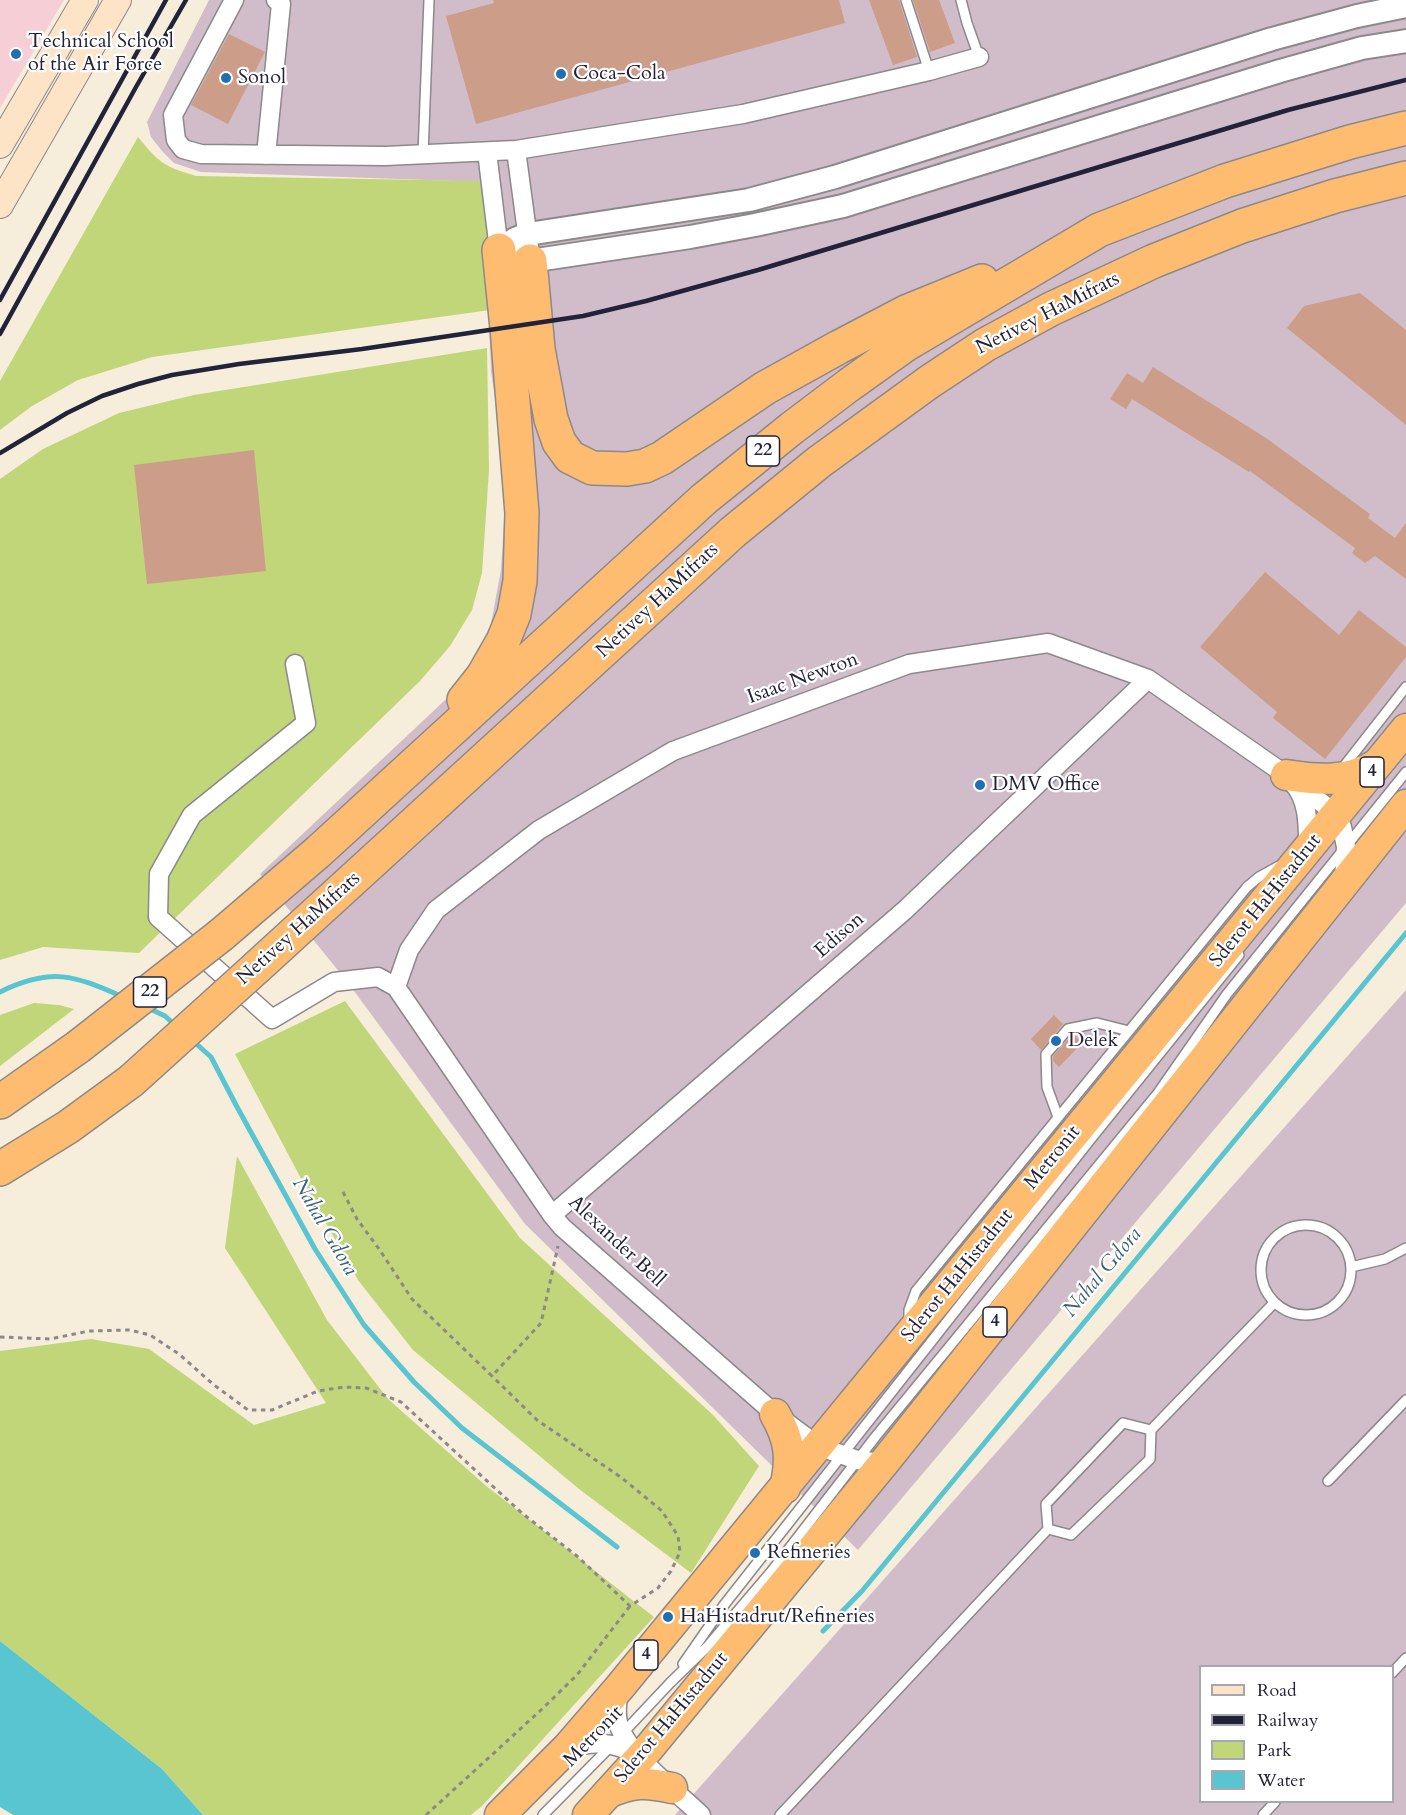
<!DOCTYPE html>
<style>
body{margin:0}
#map{position:relative;width:1406px;height:1815px;overflow:hidden;background:#f6eddb;font-family:Cardo,serif}
canvas{display:block}
.legend{position:absolute;left:1199px;top:1665px;width:195px;height:138px;box-sizing:border-box;background:#fff;border:2px solid #a7a7b1;margin:0;padding:8px 10px;list-style:none;font-size:18px;color:#22223b}
.legend li{display:flex;align-items:center;gap:12px;height:30px}
.legend b{width:30px;border:2px solid #a7a7b1}
</style>
<div id="map">
<canvas width="1406" height="1815"></canvas>
<ul class="legend">
<li><b style="height:8px;background:#fee4c6"></b>Road</li>
<li><b style="height:8px;background:#22223b"></b>Railway</li>
<li><b style="height:16px;background:#c1d579"></b>Park</li>
<li><b style="height:16px;background:#59c5d1"></b>Water</li>
</ul>
</div>
<script>
const g = document.querySelector('canvas').getContext('2d');
g.lineJoin = 'round';
function fillPath(path, color) {
  g.fillStyle = color;
  g.fill(path, 'evenodd');
}
function stroke(path, color, width, dash) {
  g.strokeStyle = color;
  g.lineWidth = width;
  g.lineCap = dash ? 'butt' : 'round';
  g.setLineDash(dash || []);
  g.stroke(path);
}
function drawText(font, color, halo, rows, align = 'center') {
  g.font = font + ' Cardo,serif';
  g.lineWidth = 4.5;
  g.setLineDash([]);
  g.textBaseline = 'middle';
  g.strokeStyle = halo;
  g.fillStyle = color;
  for (const [text, x, y, turn = 0] of rows) {
    g.save();
    g.translate(x, y);
    g.rotate((+turn || 0) * Math.PI / 180);
    g.textAlign = isNaN(turn) ? turn : align;
    if (halo) g.strokeText(text, 0, 0);
    g.fillText(text, 0, 0);
    g.restore();
  }
}
fillPath(new Path2D(`
 M0,0H64L0,108Z`), '#f6cfd6');
fillPath(new Path2D(`
 M209,0H1406V903L858,1550L525,1224L349,984L260,874L460,686L488,640L501,570L507,469L491,372L484,182L201,172L174,163L162,151L151,137L147,122Z
 M1406,990V1815H675ZM1200,1666H1392V1802H1200Z`), '#d1bdc9');
fillPath(new Path2D(`
 M138,137C159,163 165,167 196,176L484,181L490,310L152,357L78,380L32,406L0,430V381Z
 M487,348L489,470L482,573L472,610L450,646L420,681L139,953L43,947L0,960V479L43,449L119,413L194,395Z
 M345,1001L520,1238L713,1415L759,1466L691,1573L579,1489L413,1350L358,1280L305,1186L235,1054Z
 M34,1003L59,1005L74,1009L0,1066V1015Z
 M237,1156L327,1320L388,1399L485,1485L654,1617L482,1806L471,1815H203L162,1769L0,1641V1351L91,1339L149,1349L254,1425L326,1403L225,1248Z`), '#c1d579');
fillPath(new Path2D(`
 M0,1641L162,1769L203,1815H13L0,1807Z`), '#59c5d1');
stroke(new Path2D(`
 M0,992C51,967 74,975 123,997
 M148,1008L165,1016L175,1025
 M191,1039L211,1057L236,1105L315,1249L364,1325L414,1382L462,1428L617,1547
 M823,1631L862,1591L1406,933`), '#59c5d1', 5);
fillPath(new Path2D(`
 M493,0H839L845,23L476,124L446,16L494,3Z
 M869,0H899L917,57L893,65Z
 M913,0H939L955,43L930,52Z
 M229,34L265,52L228,124L191,105Z
 M1360,293L1406,330V425L1287,328L1304,306Z
 M1153,367L1266,438L1370,514L1368,518L1395,538L1406,523V579L1375,556L1365,563L1352,553L1355,548L1250,471L1249,472L1132,399L1126,409L1110,399L1127,373L1143,383Z
 M254,450L266,571L147,584L134,465Z
 M1265,572L1339,635L1359,610L1406,647V657L1325,759L1273,718L1277,712L1200,647Z
 M1054,1015L1063,1024L1041,1050L1031,1039Z
 M1072,1035H1074L1082,1043L1059,1067L1053,1061V1056Z`), '#cc9d88');
const service = new Path2D(`
 M906,0L929,71
 M961,0L967,23L979,57
 M423,154L429,0
 M1341,770L1406,687
 M1058,1117L1047,1087L1046,1054L1068,1029L1097,1023L1129,1031
 M1261 1270a45 45 0 1 1 90 0a45 45 0 1 1-90 0Z
 M1351,1267L1385,1259L1406,1248
 M909,1321V1310L916,1291L1247,887L1259,877L1279,866
 M1328,1481L1406,1400
 M1048,1529L1071,1535L1150,1459L1151,1430L1274,1303
 M683,1664L724,1605L761,1558L1090,1140L1239,955
 M1392,1673L1406,1658
 M622,1734L670,1683L708,1646L771,1572L876,1436L1158,1093L1227,994L1406,772
 M543,1815L613,1744
 M780,1815L1048,1529L1046,1504L1123,1423L1151,1430
 M1263,1815L1275,1802`);
const minor = new Path2D(`
 M234,0L173,115L176,140L183,149L201,154L385,156L516,150L743,114L929,71L979,57
 M516,150L529,247
 M487,152L499,250
 M266,155L281,4L276,0
 M295,664L306,723L192,815L159,874L158,917L272,1019L334,982L378,977L396,987L552,1215L562,1227L775,1414L818,1446L857,1460L873,1462L887,1459
 M1293,783C1309,801 1308,826 1308,849
 M396,987L409,950L436,910L539,830L673,751L909,664L1048,643L1148,679L1286,775L1336,814L1342,827L1346,847L1344,881
 M552,1215L905,910L1148,679
 M619,1689C617,1701 615,1715 619,1726C629,1755 678,1793 701,1815
 M568,1748C594,1741 612,1741 636,1755`);
const tertiary = new Path2D(`
 M1406,6L1357,16L1272,39L835,177L749,200L528,234L515,239L499,250L514,257L530,261L690,237L755,225L843,206L1280,71L1362,48L1406,41`);
const secondary = new Path2D(`
 M0,145L85,0
 M0,205L118,0`);
const trunk = new Path2D(`
 M1286,775C1318,780 1349,783 1377,764
 M775,1414C790,1440 792,1458 785,1488
 M608,1793C633,1782 645,1782 672,1788
 M500,1815L567,1748L619,1688L1406,729
 M588,1815L648,1749L887,1459L1406,805`);
const motorway = new Path2D(`
 M530,261L538,349L551,419L559,442L570,457L592,468L627,469L645,466L662,458L765,388L839,347L906,312L982,281
 M464,700L483,676L503,641L514,614L520,581L522,513L507,328L499,250
 M221,935L318,852L704,499L792,428L849,385L905,345L1099,230L1225,181L1350,142L1406,128
 M257,967L733,532L819,462L929,382L985,345L1051,309L1154,261L1242,226L1335,196L1406,178
 M0,1102L78,1047
 M0,1169L68,1127L131,1081`);
stroke(service, '#8c888b', 12);
stroke(minor, '#8c888b', 21);
stroke(tertiary, '#8c888b', 26);
stroke(secondary, '#8c888b', 28);
stroke(trunk, '#8c888b', 33);
stroke(motorway, '#8c888b', 36);
stroke(new Path2D(`
 M343,1192L357,1219L379,1249L412,1299L492,1376L541,1323L558,1246
 M0,1337L50,1339L89,1331L130,1330L150,1335L179,1354L214,1385L248,1410H272L318,1391L344,1387L366,1388L401,1402L523,1514L577,1556L630,1606L658,1588L671,1571L680,1552L678,1536L662,1511L622,1478L537,1420L492,1376
 M426,1815L541,1710L577,1675L630,1606`), '#8c888b', 3, [4.5, 4.5]);
stroke(service, '#fff', 9);
stroke(minor, '#fff', 18);
stroke(tertiary, '#fff', 22);
stroke(secondary, '#fee4c6', 26);
stroke(trunk, '#fdbc70', 30);
stroke(motorway, '#fdbc70', 33);
stroke(new Path2D(`
 M0,300L166,0
 M0,334L136,87L186,0
 M0,453L67,413L102,396L138,384L172,375L239,364L362,349L583,316L646,301L758,270L1288,110L1406,80`), '#22223b', 4.5);
const motorwayBridge = new Path2D(`
 M78,1047L221,935
 M131,1081L257,967`);
stroke(motorwayBridge, '#8c888b', 36, []);
stroke(motorwayBridge, '#fdbc70', 33);
for (const [x, y, r, color] of [
 [16,54,6,"#1f6fb2"],
 [561,74,6,"#1f6fb2"],
 [226,78,6,"#1f6fb2"],
 [980,785,6,"#1f6fb2"],
 [1056,1041,6,"#1f6fb2"],
 [755,1553,6,"#1f6fb2"],
 [668,1617,6,"#1f6fb2"]
]) {
  const dot = new Path2D();
  dot.arc(x, y, r, 0, 2 * Math.PI);
  g.fillStyle = color;
  g.fill(dot);
  stroke(dot, '#fff', 2);
}
for (const [x, y, w] of [
 [763,451,33],
 [1372,772,24],
 [150,992,33],
 [995,1322,24],
 [646,1655,24]
]) {
  const box = new Path2D();
  box.roundRect(x - w / 2, y - 15, w, 30, 4.5);
  g.fillStyle = '#fff';
  g.fill(box);
  stroke(box, '#22223b', 1.5);
}
drawText('bold 18px', '#22223b', null, [
 ["22",763,451],
 ["4",1372,772],
 ["22",150,992],
 ["4",995,1322],
 ["4",646,1655]
]);
drawText('20px', '#22223b', '#fff', [
 ["Technical School",28,42],
 ["of the Air Force",28,65],
 ["Coca-Cola",573,74],
 ["Sonol",238,78],
 ["DMV Office",992,785],
 ["Delek",1068,1041],
 ["Refineries",767,1553],
 ["HaHistadrut/Refineries",680,1617]
], 'left');
drawText('20px', '#22223b', '#fff', [
 ["Netivey HaMifrats",1048,314,-27],
 ["Netivey HaMifrats",658,601,-43],
 ["Isaac Newton",803,679,-20],
 ["Sderot HaHistadrut",1266,901,-51],
 ["Netivey HaMifrats",299,929,-42],
 ["Edison",840,936,-41],
 ["Metronit",1053,1158,-51],
 ["Alexander Bell",616,1242,43],
 ["Sderot HaHistadrut",958,1276,-51],
 ["Sderot HaHistadrut",672,1718,-50],
 ["Metronit",594,1737,-46]
]);
drawText('italic 21px', '#386377', '#fff', [
 ["Nahal Gdora",324,1227,60],
 ["Nahal Gdora",1103,1273,-50]
]);
</script>
